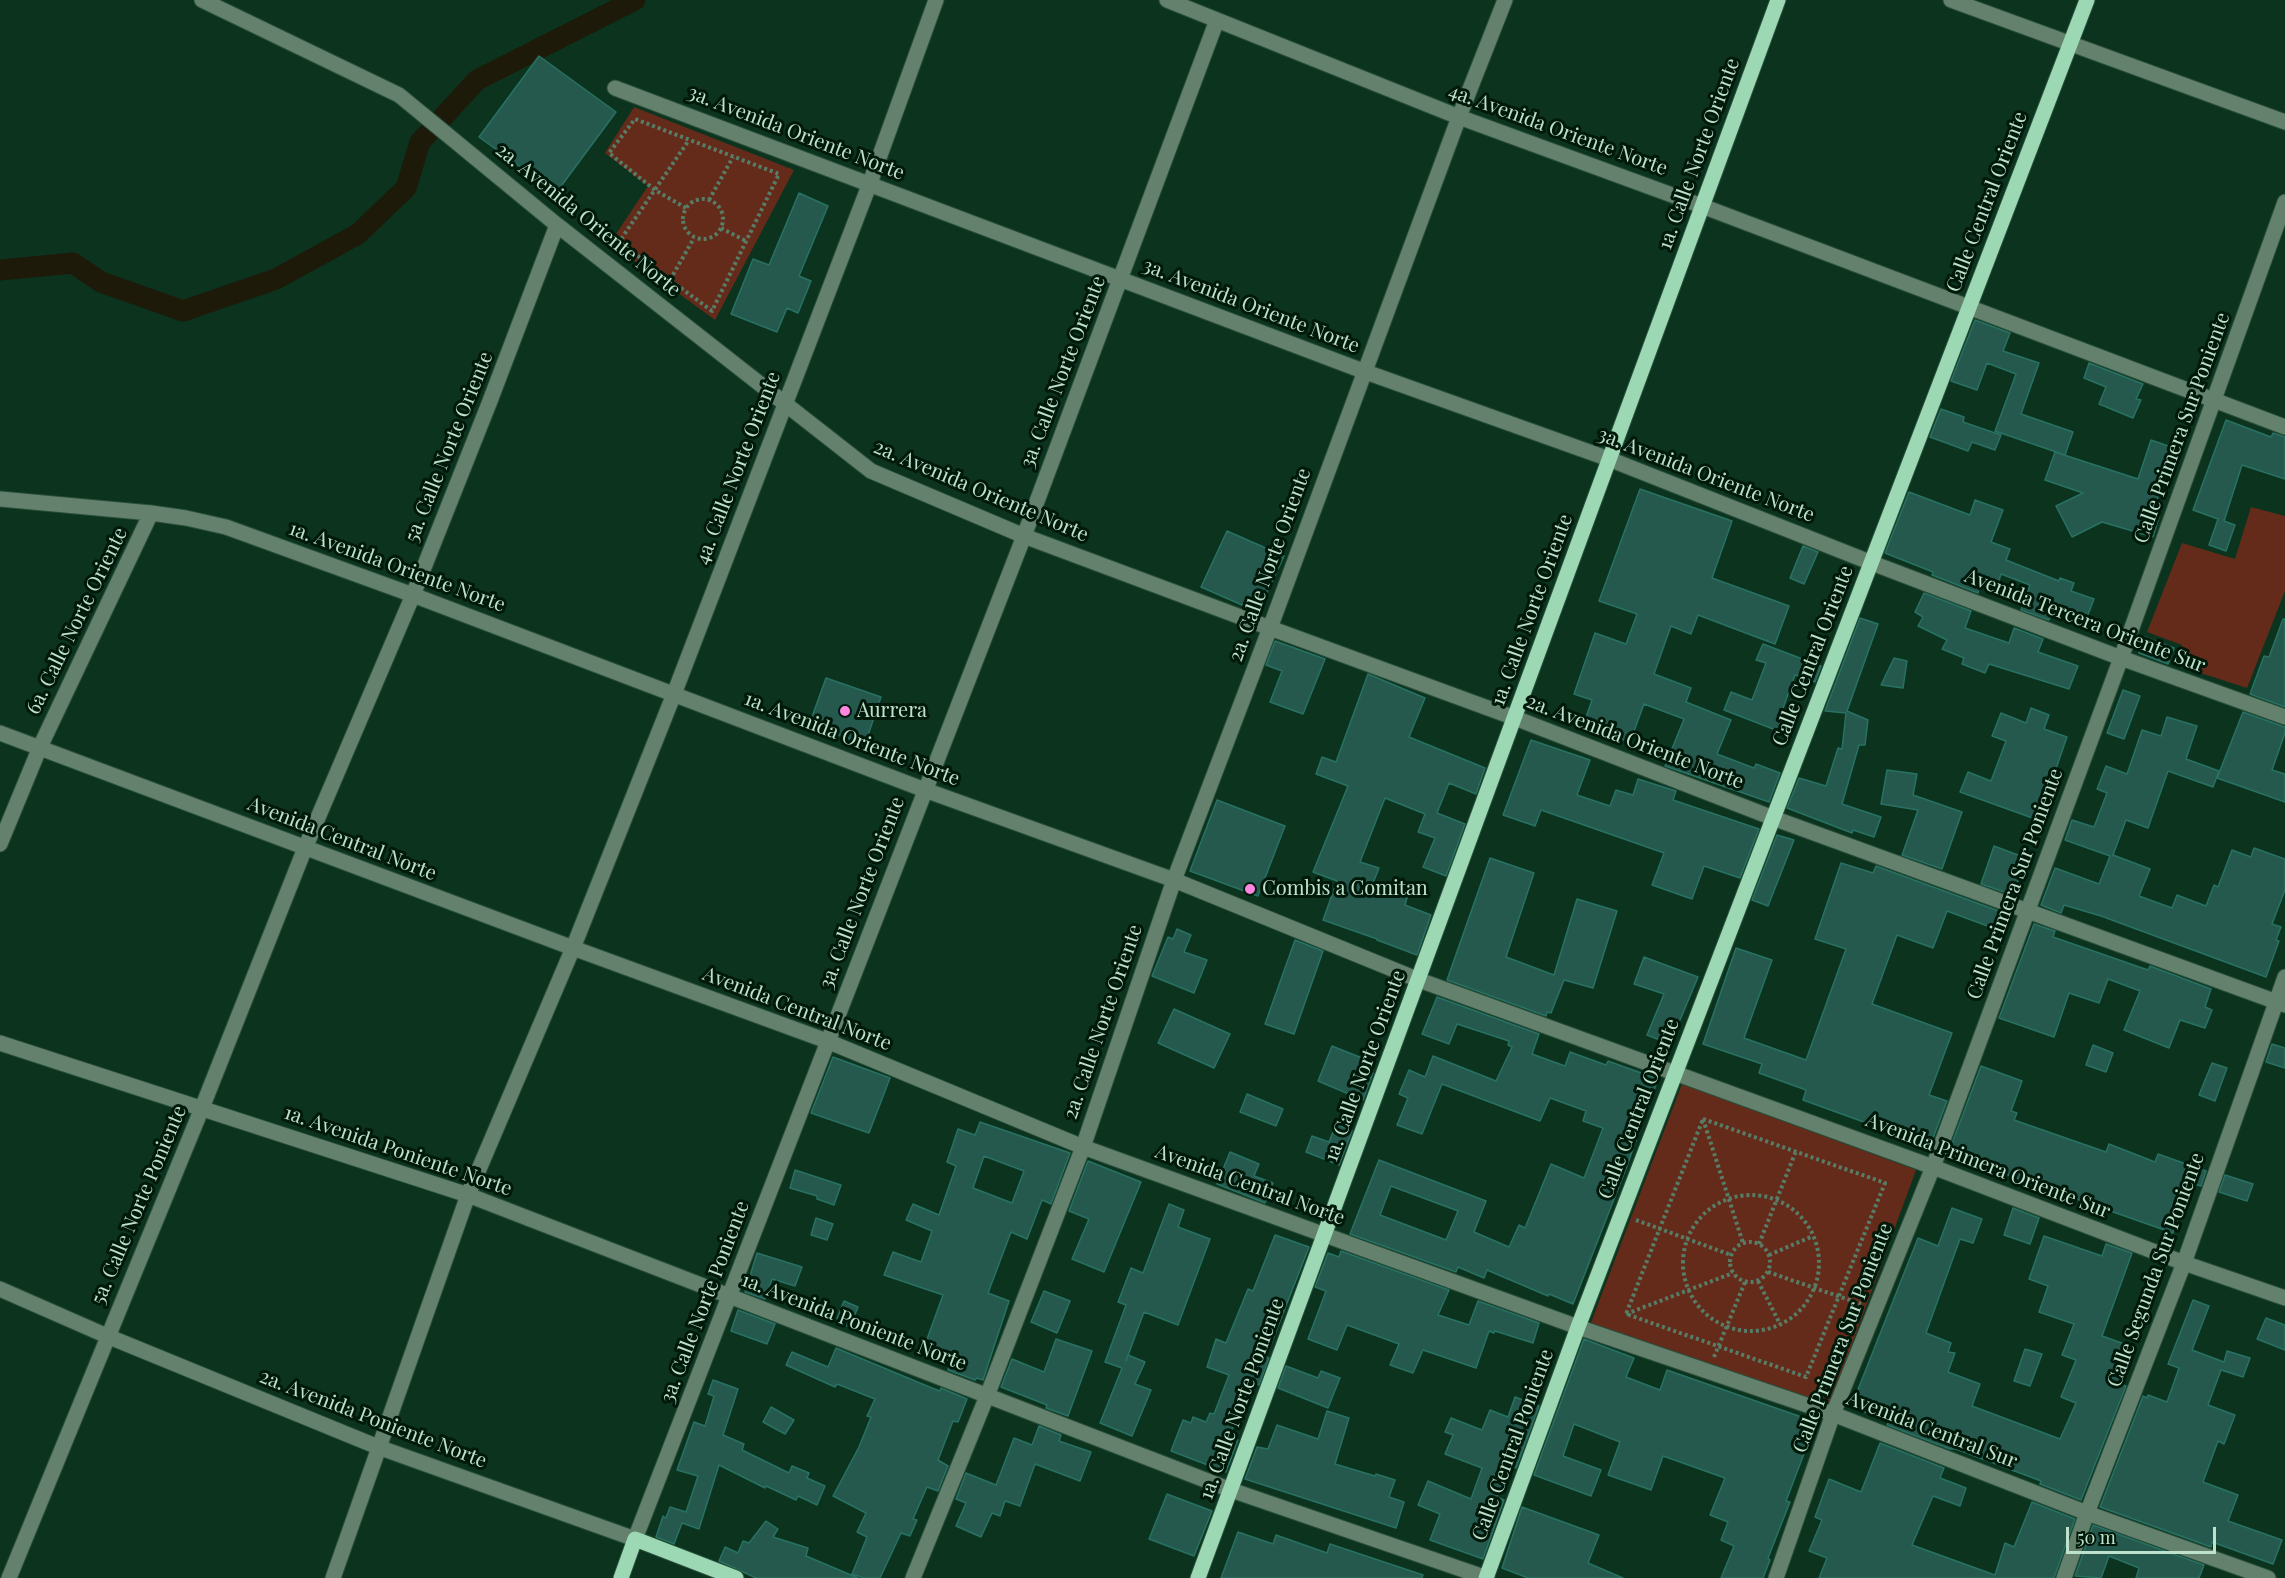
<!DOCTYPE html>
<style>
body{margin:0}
#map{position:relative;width:2285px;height:1578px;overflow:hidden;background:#0b331e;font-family:"Playfair Display",serif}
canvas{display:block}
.scale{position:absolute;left:2066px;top:1527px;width:150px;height:27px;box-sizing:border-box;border:3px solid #bee1cb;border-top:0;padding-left:8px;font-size:18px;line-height:21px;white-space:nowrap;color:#bee1cb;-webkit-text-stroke:4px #00190a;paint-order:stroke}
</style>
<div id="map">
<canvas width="2285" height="1578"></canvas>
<div class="scale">50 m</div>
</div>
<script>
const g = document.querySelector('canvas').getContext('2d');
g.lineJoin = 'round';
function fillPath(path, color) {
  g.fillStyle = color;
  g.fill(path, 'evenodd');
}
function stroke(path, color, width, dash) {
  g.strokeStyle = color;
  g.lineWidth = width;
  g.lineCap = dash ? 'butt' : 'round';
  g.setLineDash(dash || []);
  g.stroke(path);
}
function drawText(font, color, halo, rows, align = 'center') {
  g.font = font + ' "Playfair Display",serif';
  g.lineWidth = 6;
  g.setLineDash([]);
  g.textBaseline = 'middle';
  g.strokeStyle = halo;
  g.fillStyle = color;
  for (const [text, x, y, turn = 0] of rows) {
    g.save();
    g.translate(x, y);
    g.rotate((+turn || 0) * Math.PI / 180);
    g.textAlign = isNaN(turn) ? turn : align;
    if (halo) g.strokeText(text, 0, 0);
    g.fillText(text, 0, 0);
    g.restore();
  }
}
fillPath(new Path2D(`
 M634,107L794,170L715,320L610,243L648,186L605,153Z
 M2251,507L2285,516V591L2247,688L2176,665L2182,645L2147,632L2182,543L2235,559Z
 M1682,1084L1916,1170L1829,1407L1590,1325Z`), '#652b1a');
stroke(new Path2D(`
 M0,270L73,263L101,282L183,311L276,279L358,234L406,188L420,142L477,80L635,0`), '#1e1a09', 21);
const building = new Path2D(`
 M539,56L616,112L556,193L479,137Z
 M799,193L828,206L799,276L811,281L798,313L787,308L777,332L731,314L753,259L769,265Z
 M1975,320L2010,333L2003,351L2039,363L2021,414L2073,432L2065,455L1995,431L2016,374L1987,363L1977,390L1951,381Z
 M2089,363L2143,384L2136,399L2141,400L2133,418L2099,404L2106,387L2084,378Z
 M1941,409L1964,417L1963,422L2001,435L1995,450L1972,442L1968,451L1930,437Z
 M2226,420L2271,437L2273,433L2285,437V479L2242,465L2224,521L2235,525L2226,551L2209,545L2218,519L2193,510Z
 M2151,440L2174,448L2152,515L2159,517L2153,537L2102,522L2072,537L2056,506L2083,493L2045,480L2055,452L2138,479Z
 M1640,489L1732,521L1712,578L1789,606L1775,644L1698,615L1691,634L1671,626L1654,674L1691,688L1686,702L1731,720L1717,754L1754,768L1756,764L1780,773L1769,802L1665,766L1684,719L1644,704L1630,742L1583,726L1592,700L1574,694L1595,633L1626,644L1637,614L1599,601Z
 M1909,492L1970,515L1975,500L2003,510L1991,542L2010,549L2006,560L2059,581L2060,578L2074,583L2071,591L2094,599L2084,625L2052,613L2049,620L2021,610L2030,585L2001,574L1997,587L1982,581L1978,593L1932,575L1933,572L1885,553Z
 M1227,531L1284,556L1258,612L1201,587Z
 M1803,546L1818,552L1804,584L1790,578Z
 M1924,593L1971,611L1965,628L2009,643L2014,628L2043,639L2038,652L2078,666L2069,689L1989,664L1985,673L1962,664L1964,658L1942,649L1947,640L1918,626L1923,617L1915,612Z
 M1860,618L1878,624L1847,711L1868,720L1865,745H1859L1842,804L1881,817L1874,837L1853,830L1852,833L1787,808L1799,778L1826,786L1838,748L1842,749L1846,713L1825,711Z
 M2283,619H2285V707L2250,694L2264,656L2269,657Z
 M2145,637L2174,648L2168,664L2139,653Z
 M1275,641L1325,659L1303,714L1270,702L1282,671L1266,665Z
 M1763,644L1821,666L1815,682L1795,675L1782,711L1794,716L1786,734L1724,710L1731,692L1752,700L1766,663L1756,660Z
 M1894,658L1907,661L1903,688L1881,685Z
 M1368,674L1425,698L1409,737L1485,768L1476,794L1449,783L1437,813L1465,824L1446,876L1423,867L1435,838L1418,832L1425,814L1385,798L1360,862L1379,868L1373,883L1408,895L1405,905L1431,915L1417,955L1377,940V939L1323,920L1337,881L1313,872L1348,786L1316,774L1322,757L1336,762Z
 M826,678L881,697L865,744L809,725Z
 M2123,690L2140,696L2124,739L2107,733Z
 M2031,708L2049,715L2044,729L2067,737L2038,820L1960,792L1968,772L1991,781L2006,741L1992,736L2001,713L2026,723Z
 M2243,712L2285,727V733L2272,770L2285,774V802L2217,778Z
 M2167,717L2197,726L2186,759L2219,771L2213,787L2168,771L2148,828L2126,820L2113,855L2150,869L2139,896L2172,908L2177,895L2206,906L2214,885L2218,887L2232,850L2251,857L2254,848L2285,859V890L2272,924L2281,927L2276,940L2279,941L2266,977L2101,916L2064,905L2061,913L2041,905L2055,868L2099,884L2110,856L2065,840L2072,820L2094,827L2107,793L2097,789L2106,766L2127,774L2142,730L2161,736Z
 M1531,740L1590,760L1577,795L1610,806L1616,790L1633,795L1638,779L1676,791L1673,800L1759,829L1740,878L1704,866L1692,899L1652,885L1664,853L1541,810L1535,826L1503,815Z
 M1887,770L1917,774L1913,795L1962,812L1942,869L1902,855L1918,810L1881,804Z
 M1217,800L1285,826L1258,896L1190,871Z
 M1777,835L1794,840L1768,906L1752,900Z
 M1994,846L2026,858L2013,895L1981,884Z
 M1490,858L1534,873L1506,957L1554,975L1577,899L1617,911L1593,988L1564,980L1551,1013L1547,1012L1546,1016L1447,980Z
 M1841,863L1873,873L1876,866L2007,914L2001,931L1947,911L1933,948L1897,935L1872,1004L1952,1033L1929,1095L1947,1101L1930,1146L1803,1100L1806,1090L1759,1073L1762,1064L1703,1044L1736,948L1772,960L1744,1038L1806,1060L1846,949L1815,939Z
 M2034,924L2055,931L2053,937L2148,970L2150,966L2211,989L2205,1007L2212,1010L2205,1028L2180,1020L2169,1048L2124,1030L2140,991L2108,979L2099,1003L2069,993L2054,1037L1999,1018Z
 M1177,929L1191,935L1184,952L1207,960L1194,993L1152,976L1168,937L1173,939Z
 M1295,940L1323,951L1294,1034L1265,1024Z
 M1644,957L1698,977L1670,1044L1647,1035L1664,994L1634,984Z
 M1437,997L1539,1034L1532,1054L1565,1066L1570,1052L1606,1065L1608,1061L1658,1079L1627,1166L1573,1304L1549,1294L1548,1296L1487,1270L1484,1278L1458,1267L1456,1272L1350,1234L1379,1160L1486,1201L1474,1232L1509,1247L1519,1225L1525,1228L1551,1164L1584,1178L1603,1128L1583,1121L1586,1111L1550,1098L1540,1121L1442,1084L1422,1134L1397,1125L1408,1098L1399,1094L1409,1070L1425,1077L1433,1056L1496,1081L1512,1047L1508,1045L1509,1041L1457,1024L1449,1044L1422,1034ZM1391,1186L1458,1211L1446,1240L1380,1215Z
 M1174,1009L1230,1034L1214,1068L1158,1043Z
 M2272,1044L2285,1048V1068L2266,1062Z
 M2093,1045L2113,1053L2106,1072L2086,1065Z
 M1332,1046L1362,1058L1359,1067L1373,1073L1363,1100L1318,1081Z
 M833,1057L890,1078L869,1133L811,1113Z
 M2212,1063L2227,1068L2215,1101L2199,1095Z
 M1981,1066L2022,1081L2011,1111L2017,1113L2014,1120L2106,1152L2109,1144L2155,1162L2158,1154L2206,1171L2201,1186L2191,1183L2173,1233L1948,1154Z
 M1247,1094L1283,1109L1276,1126L1240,1112Z
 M980,1122L1070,1153L1051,1204L1042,1200L1027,1239L1011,1232L988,1293L1009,1301L983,1380L977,1378L975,1380L948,1370L951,1361L923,1350L943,1295L884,1275L893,1252L921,1262L932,1231L906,1220L913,1204L939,1215L956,1166L947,1162L958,1129L975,1135ZM984,1156L1024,1171L1012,1203L973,1188Z
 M1336,1124L1352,1131L1339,1165L1306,1152L1312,1136L1329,1142Z
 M1230,1152L1259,1164L1254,1176L1273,1183L1265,1203L1217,1184Z
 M1088,1161L1141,1182L1104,1272L1072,1259L1089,1219L1069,1211Z
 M795,1170L841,1185L834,1205L817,1199V1196L790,1188Z
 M2225,1175L2253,1184L2247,1201L2219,1192Z
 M1169,1204L1184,1210L1178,1227L1210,1239L1178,1325L1144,1312L1126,1361L1128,1355L1145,1362L1135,1384L1151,1390L1132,1436L1100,1423L1122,1368L1105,1362L1126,1305L1118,1302L1131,1268L1143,1273Z
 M1952,1208L1982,1219L1973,1243L1960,1239L1926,1333L1951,1343L1948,1352L1955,1353L1948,1372L1980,1384L1972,1406L2060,1439L2076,1403L2061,1397L2076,1360L2062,1355L2074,1324L2039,1312L2048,1286L2029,1279L2044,1236L2102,1256L2106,1244L2132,1253L2102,1336L2133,1347L2119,1383L2126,1386L2081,1500L2040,1484L2041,1481L1956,1449H1950L1887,1425L1889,1421L1851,1407L1918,1238L1938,1246Z
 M2013,1208L2039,1218L2030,1244L2004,1235Z
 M816,1218L833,1224L827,1240L811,1235Z
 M1275,1235L1309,1247L1266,1357L1269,1358L1259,1385L1251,1383L1229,1437L1238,1440L1226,1472L1171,1451L1183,1420L1191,1423L1193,1417L1206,1422L1210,1413L1214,1414L1229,1375L1207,1367L1216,1339L1226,1343L1248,1289L1253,1291Z
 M1341,1251L1449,1290L1438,1315L1469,1325L1478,1301L1539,1323L1533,1343L1495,1331L1494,1333L1489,1331L1476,1368L1423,1350L1413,1373L1390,1365L1399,1344L1347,1325L1337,1350L1308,1339L1326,1291L1315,1287L1328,1253L1339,1257Z
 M757,1253L802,1267L795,1286L772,1279L765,1299L745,1292Z
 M1044,1291L1070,1301L1057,1333L1031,1322Z
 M2193,1300L2209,1306L2192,1350L2224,1362L2227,1351L2250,1358L2243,1377L2221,1370L2208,1405L2235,1415L2224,1444L2218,1441L2203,1482L2238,1495L2228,1521L2282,1540L2273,1564L2212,1542L2211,1547L2100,1507L2143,1396L2147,1398L2148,1395L2167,1402L2179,1368L2168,1364Z
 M844,1301L858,1307L850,1327L836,1321Z
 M738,1310L775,1324L767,1344L731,1331Z
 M2266,1318L2285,1325V1350L2257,1339Z
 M1056,1339L1092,1351L1068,1416L1046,1408L1047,1405L1001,1387L1012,1359L1044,1372Z
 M1584,1339L1634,1358L1626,1377L1660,1390L1667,1370L1813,1421L1804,1446H1807L1786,1501L1790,1502L1768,1558L1770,1560L1763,1578H1721L1734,1546L1721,1540L1728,1522L1710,1515L1725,1478L1663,1456L1651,1490L1608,1475L1620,1442L1574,1424L1563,1456L1601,1470L1591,1496L1534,1475Z
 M836,1348L932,1388L940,1391L941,1388L967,1399L958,1422L953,1421L938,1460L948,1466L938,1491L927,1487L913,1519L917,1520L910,1536L901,1533L880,1578H864L852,1574L867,1537L857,1532L866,1513L833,1496L859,1447L871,1417L867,1416L875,1399L837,1384L835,1387L786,1365L792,1352L828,1367Z
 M2025,1349L2042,1354L2030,1386L2014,1381Z
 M1286,1366L1318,1378L1321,1371L1340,1378L1328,1408L1278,1388Z
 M713,1380L738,1389L723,1435L744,1444L742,1450L789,1473L792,1466L809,1473L807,1478L825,1486L817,1505L798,1496L796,1500L766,1486L765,1488L719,1465L699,1529L682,1523L674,1544L656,1537L663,1516L666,1518L670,1507L686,1512L698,1476L677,1470L694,1422L705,1426L714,1396L708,1394Z
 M1515,1397L1539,1406L1516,1468L1509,1466L1497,1497L1504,1500L1483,1559L1430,1540L1440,1514L1418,1505L1428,1481L1471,1499L1482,1468L1445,1454L1453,1435L1445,1432L1451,1418L1482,1430L1490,1410L1508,1417Z
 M771,1407L794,1420L785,1434L763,1422Z
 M1327,1411L1349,1418L1335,1464L1375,1476L1376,1474L1395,1480L1389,1497L1404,1502L1396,1528L1245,1479L1257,1447L1268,1449L1277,1425L1318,1439Z
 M1039,1426L1061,1435L1059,1441L1091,1452L1080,1481L1035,1464L1020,1506L1005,1501L1000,1516L992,1513L981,1537L956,1526L966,1503L956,1499L966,1473L996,1485L1014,1438L1032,1445Z
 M1880,1443L1944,1468L1940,1478L1966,1488L1960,1506L1933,1496L1912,1545L1995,1575L2005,1543L2014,1547L2032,1502L2075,1519L2054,1578H1819L1827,1558L1809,1551L1822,1520L1815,1517L1829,1479L1861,1492Z
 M1167,1494L1212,1511L1194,1556L1149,1539Z
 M1522,1507L1599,1535L1588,1563L1623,1578H1528L1502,1568Z
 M766,1521L778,1529L773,1537L808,1548L806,1556L858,1578H756L719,1561L725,1547L738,1553L743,1541L749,1543Z
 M2093,1525L2204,1565L2199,1578H2136L2139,1568L2109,1556L2101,1578L2075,1576Z
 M1238,1532L1273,1544L1276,1535L1327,1553L1330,1544L1423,1575L1422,1578H1221Z`);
fillPath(building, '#26594e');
stroke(building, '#287263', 1.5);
const minor = new Path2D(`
 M202,0L399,95L557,225L871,471L1024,536L1270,628L1515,718L1773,818L2285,1005
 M1167,0L1459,117L1702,206L2285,427
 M1951,0L2285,122
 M615,88L1363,371L1609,459L1872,563L2121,658L2285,717
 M0,499L151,513L186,518L226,527L413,595L925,790L1174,880L1419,980L1933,1167L2184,1263L2285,1298
 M0,733L573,948L827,1041L1083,1147L1578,1327L1833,1414L2087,1513L2268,1578
 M0,844L40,747L151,513
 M0,1043L468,1195L1231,1490L1487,1578
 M0,1289L107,1336L378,1447L635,1539L1024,536L1217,20
 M9,1578L202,1108L305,848L413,595L490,401L557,225
 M333,1578L468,1195L573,948L674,694L870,183L936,0
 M913,1578L987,1396L1083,1147L1174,880L1270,628L1459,117L1505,0
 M1776,1578L1833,1414L1933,1167L2121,658L2285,202
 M2064,1578L2087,1513L2184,1263L2285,977`);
const major = new Path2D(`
 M621,1578L635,1539L736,1578
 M1198,1578L1778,0
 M1486,1578L1578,1327L2087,0`);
stroke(minor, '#284f3a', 17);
stroke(major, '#284f3a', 17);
stroke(new Path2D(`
 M683 219a20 20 0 1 1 40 0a20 20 0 1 1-40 0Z
 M709,200L733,157
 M686,208L655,190L609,153L635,119L779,174L712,311L619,242L689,140
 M721,228L746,241
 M670,280L694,238
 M1703,1119L1885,1183L1806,1377L1626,1314Z
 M1703,1119L1743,1243
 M1683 1263a68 68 0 1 1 136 0a68 68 0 1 1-136 0Z
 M1636,1220L1731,1255
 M1730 1262a20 20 0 1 1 40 0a20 20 0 1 1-40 0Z
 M1759,1244L1796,1151
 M1769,1255L1813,1236
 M1768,1272L1861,1304
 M1758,1281L1780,1324
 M1626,1314L1733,1273
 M1714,1357L1745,1282`), '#577d67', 4, [3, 3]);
stroke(minor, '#64816e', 15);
stroke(major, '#9bd8b3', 15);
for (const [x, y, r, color] of [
 [845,711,6,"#fe86e1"],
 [1250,889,6,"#fe86e1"]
]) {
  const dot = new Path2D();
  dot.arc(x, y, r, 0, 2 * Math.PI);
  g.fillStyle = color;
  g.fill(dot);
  stroke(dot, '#00190a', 2);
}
drawText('20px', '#bee1cb', '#00190a', [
 ["4a. Avenida Oriente Norte",1558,130,20],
 ["3a. Avenida Oriente Norte",796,133,21],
 ["1a. Calle Norte Oriente",1699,154,-70],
 ["Calle Central Oriente",1987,202,-69],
 ["2a. Avenida Oriente Norte",588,220,39],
 ["3a. Avenida Oriente Norte",1251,306,21],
 ["3a. Calle Norte Oriente",1063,372,-69],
 ["Calle Primera Sur Poniente",2182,428,-70],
 ["5a. Calle Norte Oriente",449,447,-68],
 ["4a. Calle Norte Oriente",738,468,-69],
 ["3a. Avenida Oriente Norte",1706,475,21],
 ["2a. Avenida Oriente Norte",981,491,23],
 ["2a. Calle Norte Oriente",1270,565,-70],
 ["1a. Avenida Oriente Norte",397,567,20],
 ["1a. Calle Norte Oriente",1532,610,-70],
 ["6a. Calle Norte Oriente",77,621,-64],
 ["Avenida Tercera Oriente Sur",2085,621,21],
 ["Calle Central Oriente",1813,656,-69],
 ["1a. Avenida Oriente Norte",852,739,21],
 ["2a. Avenida Oriente Norte",1635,742,21],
 ["Avenida Central Norte",342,839,21],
 ["Calle Primera Sur Poniente",2015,884,-70],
 ["3a. Calle Norte Oriente",862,893,-69],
 ["Avenida Central Norte",797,1009,21],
 ["2a. Calle Norte Oriente",1103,1022,-71],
 ["1a. Calle Norte Oriente",1365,1066,-70],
 ["Calle Central Oriente",1639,1109,-69],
 ["1a. Avenida Poniente Norte",398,1151,19],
 ["Avenida Primera Oriente Sur",1988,1166,21],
 ["Avenida Central Norte",1250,1185,20],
 ["5a. Calle Norte Poniente",139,1205,-67],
 ["Calle Segunda Sur Poniente",2156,1270,-70],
 ["3a. Calle Norte Poniente",705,1302,-69],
 ["1a. Avenida Poniente Norte",854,1322,21],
 ["Calle Primera Sur Poniente",1843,1338,-69],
 ["1a. Calle Norte Poniente",1242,1399,-70],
 ["2a. Avenida Poniente Norte",373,1419,21],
 ["Avenida Central Sur",1932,1430,21],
 ["Calle Central Poniente",1513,1445,-70]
]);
drawText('20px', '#bee1cb', '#00190a', [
 ["Aurrera",857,711],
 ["Combis a Comitan",1262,889]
], 'left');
</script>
